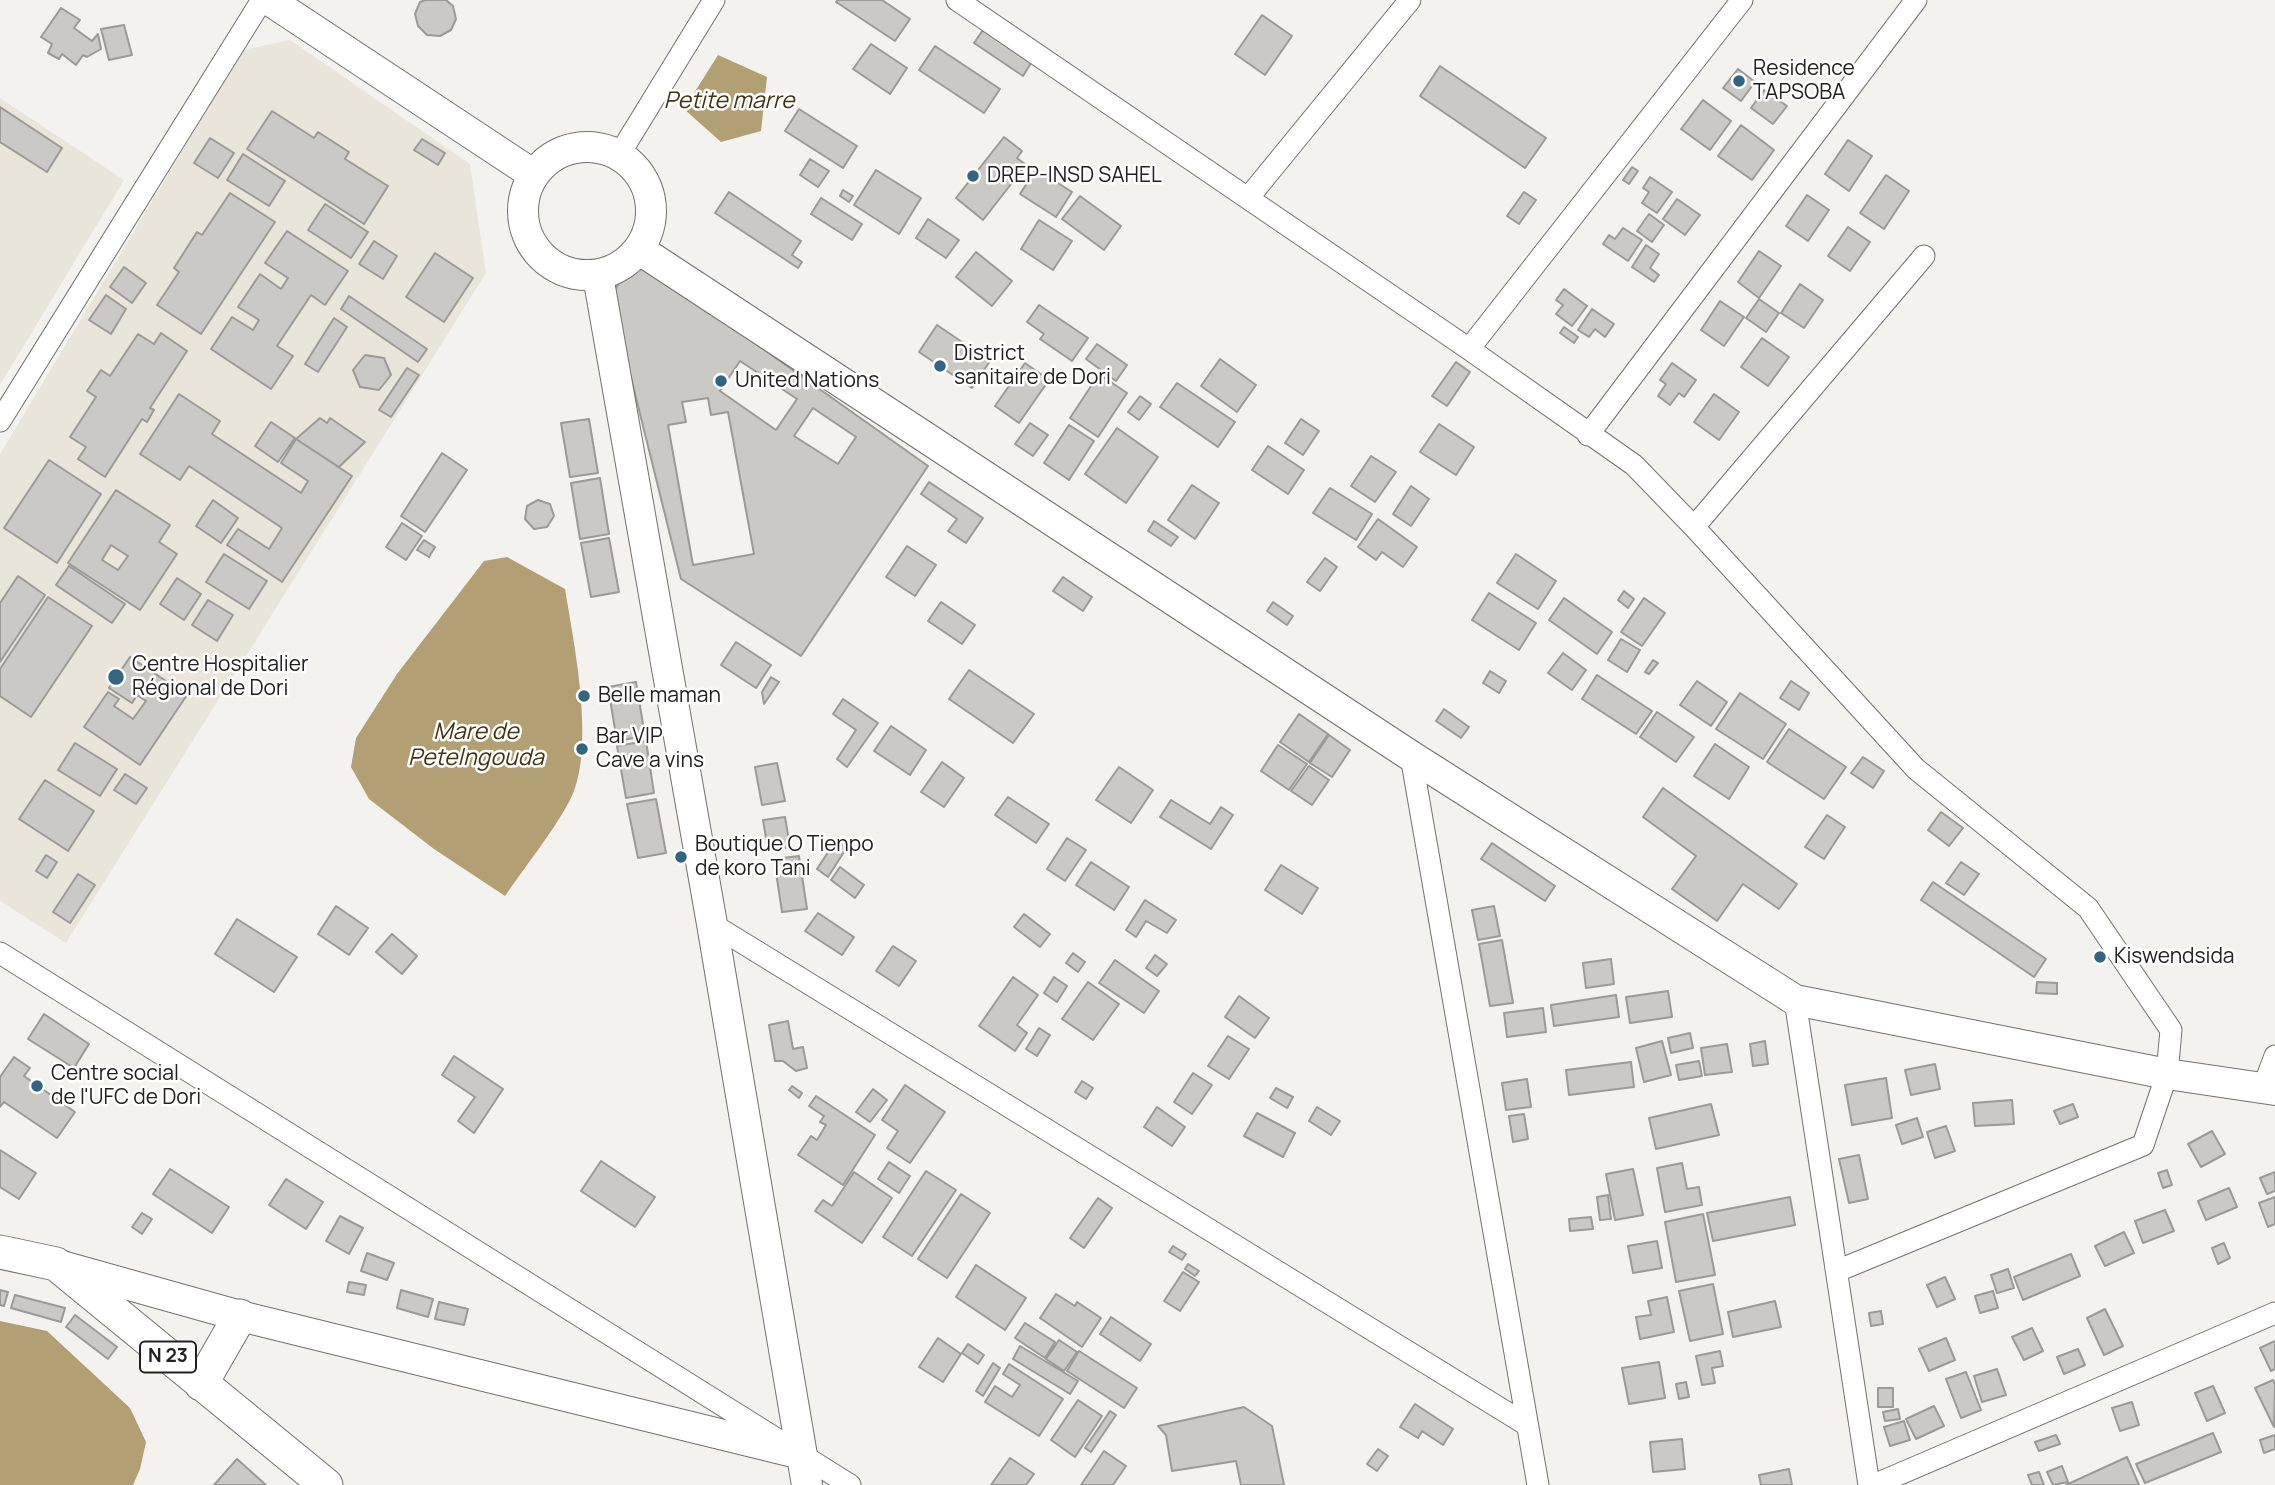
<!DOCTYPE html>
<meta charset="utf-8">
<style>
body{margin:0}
canvas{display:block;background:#f3f2ee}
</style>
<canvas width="2275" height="1485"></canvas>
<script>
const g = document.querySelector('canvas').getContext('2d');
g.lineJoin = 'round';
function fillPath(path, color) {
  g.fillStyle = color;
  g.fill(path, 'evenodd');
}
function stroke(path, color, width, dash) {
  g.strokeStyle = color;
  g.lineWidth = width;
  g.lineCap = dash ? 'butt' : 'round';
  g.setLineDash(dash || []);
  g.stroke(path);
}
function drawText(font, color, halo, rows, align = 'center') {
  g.font = font + ' Manrope,sans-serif';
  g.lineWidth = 5;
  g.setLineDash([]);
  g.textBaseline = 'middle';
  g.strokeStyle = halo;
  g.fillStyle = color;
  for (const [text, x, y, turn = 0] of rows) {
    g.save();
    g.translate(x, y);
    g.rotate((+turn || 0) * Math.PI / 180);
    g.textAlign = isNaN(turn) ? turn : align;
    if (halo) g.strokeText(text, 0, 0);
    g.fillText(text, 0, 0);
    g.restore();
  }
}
fillPath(new Path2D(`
 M290,40L470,164L486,273L66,943L0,901V454L243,50Z
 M0,98L124,180L0,385Z`), '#eae5db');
fillPath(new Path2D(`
 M718,55L767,77L761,131L721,142L684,109Z
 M507,557L565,589C574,644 597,753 569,802C551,835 526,865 505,896L434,849L369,799L351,767L356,738L397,674L484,561Z
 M0,1321L47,1331L130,1408L146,1442L140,1469L133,1485H0Z`), '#b39f74');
const building = new Path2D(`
 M425,0H446L453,6L456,19L451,30L440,36L427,35L418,26L415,14L420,2Z
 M838,0H882L910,19L895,41L836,2Z
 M61,8L80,20L74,28L92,41L98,34L101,49L87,57L83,55L76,65L62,54L59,59L48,53L52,44L41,37Z
 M1262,15L1292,36L1265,75L1235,54Z
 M124,25L132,55L109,60L101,29Z
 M983,30L1031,63L1023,76L974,43Z
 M871,44L907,68L890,94L853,69Z
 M935,46L1000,89L984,113L919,70Z
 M1440,66L1546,138L1525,168L1420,96Z
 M1738,69L1755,82L1741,101L1723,88Z
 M1764,90L1787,106L1773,124L1751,108Z
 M1703,100L1731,121L1710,150L1681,129Z
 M0,107L62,148L47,172L0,142Z
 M799,109L857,146L843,168L785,131Z
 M272,111L314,138L318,132L349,152L345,159L388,186L364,224L247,149Z
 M1741,125L1774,150L1752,180L1718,156Z
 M1004,137L1022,151L1017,158L1026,165L983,220L956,198Z
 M210,138L234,153L218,178L194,163Z
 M422,139L445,153L438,165L414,150Z
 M1848,140L1872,156L1849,191L1825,174Z
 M243,154L285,181L269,206L227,180Z
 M810,159L829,171L818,187L800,175Z
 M1632,167L1638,171L1629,184L1623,180Z
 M1036,169L1072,192L1056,217L1020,194Z
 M876,170L921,198L899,234L854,205Z
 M1886,175L1909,191L1884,229L1860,213Z
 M1650,177L1672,192L1657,213L1642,203L1649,192L1643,188Z
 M843,190L853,196L849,202L840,196Z
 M729,192L801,241L792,255L802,262L798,268L715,213Z
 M1524,192L1536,200L1519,224L1507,216Z
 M230,193L275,222L201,334L157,305L179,272L174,268L197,232L202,235Z
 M1807,195L1829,210L1808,241L1786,226Z
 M1080,196L1121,226L1104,250L1062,219Z
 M821,198L862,224L852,240L811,214Z
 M1677,199L1700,215L1685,235L1663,219Z
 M325,204L368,232L351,258L308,230Z
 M1649,214L1664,225L1652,242L1637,231Z
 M928,219L959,240L946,258L916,238Z
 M1039,220L1072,241L1053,270L1021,249Z
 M1848,227L1870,242L1850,271L1828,256Z
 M1623,228L1642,240L1628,261L1603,244L1609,235L1615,239Z
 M287,231L348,271L325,305L311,295L277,346L293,356L271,389L211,349L232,317L253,330L259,320L238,307L260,274L281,289L288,278L265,263Z
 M374,241L397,256L383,279L359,264Z
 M1646,245L1659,254L1650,268L1659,275L1654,282L1632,267Z
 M1759,251L1781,266L1759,298L1738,282Z
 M976,252L1012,281L992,306L956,277Z
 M435,253L473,278L444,322L406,297Z
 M124,267L146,283L132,303L110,287Z
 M649,268L928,466L801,656L681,579L611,297L625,272Z
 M1800,284L1823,300L1804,328L1781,313Z
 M1564,289L1587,306L1572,326L1556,314L1563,305L1556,300Z
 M106,295L126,309L111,334L89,320Z
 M349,296L427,349L418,362L341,309Z
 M1759,299L1779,313L1766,332L1746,318Z
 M1720,301L1744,317L1724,346L1701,330Z
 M1039,305L1088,338L1072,361L1040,339L1044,334L1027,322Z
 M1592,309L1614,324L1605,337L1595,329L1589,337L1578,330Z
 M334,318L347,327L318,372L305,364Z
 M937,325L990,361L972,388L919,352Z
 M1564,327L1578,337L1574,343L1560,333Z
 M161,333L187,351L150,408L154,410L147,422L142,419L105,477L78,459L86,447L70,437L96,397L87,391L101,370L110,376L138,334L154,344Z
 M1762,338L1789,357L1768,386L1741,367Z
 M1097,344L1127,365L1116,381L1086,359Z
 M365,355L384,358L391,375L379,390L360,387L353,370Z
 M1220,359L1256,385L1237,412L1201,386Z
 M740,361L797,399L776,430L720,391Z
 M1456,362L1470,372L1447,406L1432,396Z
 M1025,363L1049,380L1019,423L995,406Z
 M1672,363L1696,380L1684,397L1679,393L1670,405L1658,396L1666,384L1660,380Z
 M407,368L419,375L391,417L379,410Z
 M1099,374L1127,393L1098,437L1070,418Z
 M1177,383L1235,422L1218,447L1160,407Z
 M179,394L220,421L212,434L301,493L308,481L281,463L296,439L352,476L282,582L227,545L238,529L269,549L282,528L189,466L180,480L140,454Z
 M1714,394L1739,412L1719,440L1694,422Z
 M1140,396L1151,404L1139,420L1128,412Z
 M708,398L711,415L728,412L754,554L693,565L668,425L686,422L682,402Z
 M813,408L856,437L838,464L794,436Z
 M320,418L327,423L330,418L365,442L339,467L296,439Z
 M589,419L598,473L570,477L561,423Z
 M1301,419L1319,431L1303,455L1285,443Z
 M271,422L295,438L278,462L255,446Z
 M1030,423L1048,435L1033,456L1015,444Z
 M1439,424L1474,447L1456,475L1420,452Z
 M1069,425L1094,441L1069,480L1044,463Z
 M1117,428L1158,457L1126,503L1085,474Z
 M1268,446L1304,470L1288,494L1252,470Z
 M442,453L467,470L425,532L401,516Z
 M1371,456L1396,472L1375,502L1351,486Z
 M49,460L101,494L57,563L4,528Z
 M600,478L609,534L580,539L571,483Z
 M929,482L983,518L966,543L948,531L957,519L921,494Z
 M1192,485L1219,503L1195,539L1168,520Z
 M1411,486L1429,499L1411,526L1393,514Z
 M1330,488L1372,514L1356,540L1313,513Z
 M116,490L170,525L159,542L177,554L140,610L68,563ZM111,545L128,556L118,570L102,560Z
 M213,500L238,518L221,543L196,526Z
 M538,500L550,504L554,516L547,527L534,529L525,519L527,506Z
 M1378,519L1417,547L1403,567L1382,552L1376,560L1358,547Z
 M1154,521L1178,537L1171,546L1148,531Z
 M402,523L422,536L406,560L386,547Z
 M609,538L619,592L591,597L581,543Z
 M424,540L435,547L429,557L417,550Z
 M907,546L936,565L915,596L886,577Z
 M224,554L267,581L249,609L206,582Z
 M1516,554L1556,581L1538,609L1497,583Z
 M1325,558L1337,567L1320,591L1307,582Z
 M69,566L125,604L112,623L56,585Z
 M18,576L45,595L0,662V603Z
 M1063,577L1092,597L1083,611L1053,591Z
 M177,578L201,594L184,620L160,604Z
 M1624,591L1634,599L1628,608L1618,600Z
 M1489,593L1536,623L1519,650L1472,620Z
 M48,597L92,626L31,717L0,696V669Z
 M1564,598L1612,632L1597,654L1549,620Z
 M1644,598L1665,613L1642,646L1621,632Z
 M208,600L233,615L217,641L192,625Z
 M941,602L975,625L962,644L928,621Z
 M1273,602L1293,616L1287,625L1267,611Z
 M1621,639L1640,650L1627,672L1608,660Z
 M736,642L771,665L756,688L721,665Z
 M1563,653L1586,670L1572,690L1548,673Z
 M130,657L187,695L140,765L84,727L108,692L119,699L114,706L133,719L146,701L137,695L132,703L109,688Z
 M1653,660L1658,663L1649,674L1645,672Z
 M969,670L1034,714L1013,743L949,699Z
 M1490,671L1506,681L1499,693L1483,683Z
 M1597,675L1652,711L1636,734L1582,699Z
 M771,677L779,682L764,704L762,692Z
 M1697,681L1727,702L1711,726L1680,705Z
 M1791,681L1809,693L1799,710L1780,698Z
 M636,682L645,736L617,741L608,687Z
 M1740,693L1786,724L1763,759L1716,729Z
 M843,699L878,723L847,767L837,759L856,730L833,714Z
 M1444,709L1469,727L1461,738L1436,721Z
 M1657,712L1694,737L1676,762L1640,737Z
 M1299,714L1328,734L1309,762L1280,742Z
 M891,726L926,750L910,775L874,751Z
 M1789,729L1846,767L1824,799L1767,762Z
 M1329,735L1350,750L1332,777L1310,763Z
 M646,741L654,793L626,798L617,746Z
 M75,743L117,769L100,796L58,770Z
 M1715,744L1749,767L1729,799L1694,776Z
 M1278,745L1307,764L1289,790L1261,771Z
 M1863,757L1884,771L1873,788L1851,773Z
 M942,762L964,778L944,807L921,792Z
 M777,763L785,801L762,805L755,767Z
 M1309,766L1329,780L1312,805L1291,791Z
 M1119,767L1153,790L1131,823L1096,800Z
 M125,774L147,788L136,804L114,790Z
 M45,780L94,811L68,851L19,819Z
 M1663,788L1797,884L1779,909L1743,884L1717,921L1672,889L1696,856L1643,817Z
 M1008,797L1049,824L1036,843L995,815Z
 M656,799L666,853L638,858L627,804Z
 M1171,800L1210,824L1221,807L1233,815L1211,849L1160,817Z
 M1941,812L1963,828L1949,846L1928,830Z
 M1827,815L1845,827L1824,859L1805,847Z
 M785,817L790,847L768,850L763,820Z
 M838,837L849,844L828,877L817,869Z
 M1067,838L1086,850L1065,881L1047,869Z
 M1492,843L1555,886L1545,901L1481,859Z
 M46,855L57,862L47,878L36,871Z
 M799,856L807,909L782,912L774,859Z
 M1091,862L1129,887L1114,910L1076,885Z
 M1961,862L1979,874L1964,895L1946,883Z
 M1281,865L1318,888L1302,914L1265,890Z
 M840,867L864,885L855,898L831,880Z
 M78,874L95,885L70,923L53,912Z
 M1933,882L2046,959L2034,977L1921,900Z
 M1145,900L1176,920L1167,933L1146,921L1136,937L1126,930Z
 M336,906L368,928L349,955L318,934Z
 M1494,906L1500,936L1478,940L1472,910Z
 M818,913L854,937L842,955L805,931Z
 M1024,914L1050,934L1040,947L1014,927Z
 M237,919L297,957L274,992L215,954Z
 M392,934L417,956L402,974L376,952Z
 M1502,940L1513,1003L1490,1006L1479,944Z
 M893,946L916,961L899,986L876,971Z
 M1073,953L1085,962L1078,972L1066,963Z
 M1155,955L1167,964L1157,976L1146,968Z
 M1611,959L1614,984L1586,988L1583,963Z
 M1115,960L1159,991L1144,1013L1099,983Z
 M1013,977L1038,995L1017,1025L1027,1033L1015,1051L979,1026Z
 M1054,977L1067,986L1057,1002L1044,993Z
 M1088,982L1119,1004L1093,1040L1062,1019Z
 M2037,982L2057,983V994L2036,993Z
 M1668,991L1672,1017L1630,1023L1626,997Z
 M1616,995L1619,1017L1554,1026L1551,1005Z
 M1239,996L1269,1018L1255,1038L1225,1017Z
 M1543,1008L1546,1032L1507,1037L1504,1013Z
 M44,1014L89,1044L74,1068L28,1039Z
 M788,1021L793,1049L803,1047L807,1068L796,1071L783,1061H775L769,1025Z
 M1039,1028L1050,1035L1037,1056L1026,1049Z
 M1690,1033L1693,1048L1671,1053L1668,1038Z
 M1228,1036L1249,1049L1229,1079L1208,1066Z
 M1662,1041L1671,1075L1644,1082L1636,1048Z
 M1765,1041L1768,1064L1753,1066L1750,1044Z
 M1727,1044L1732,1072L1705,1075L1701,1048Z
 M454,1056L503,1089L474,1133L458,1121L475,1097L442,1075Z
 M14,1057L30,1068L24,1076L75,1112L57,1138L4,1102L0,1107V1077Z
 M1699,1061L1702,1076L1679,1080L1676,1065Z
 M1631,1062L1634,1087L1569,1095L1566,1070Z
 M1935,1064L1940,1089L1911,1095L1905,1070Z
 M1193,1073L1212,1085L1192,1114L1174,1102Z
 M1886,1078L1892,1118L1852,1125L1845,1085Z
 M1527,1079L1531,1107L1506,1110L1502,1083Z
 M1082,1081L1093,1088L1086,1099L1075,1092Z
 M905,1085L945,1112L910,1163L887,1148L898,1131L882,1120Z
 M792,1086L802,1093L799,1098L789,1090Z
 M1276,1088L1293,1097L1287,1108L1270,1098Z
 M873,1089L887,1100L870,1122L856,1112Z
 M816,1096L875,1135L843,1185L798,1155L811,1136L817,1140L826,1125L820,1122L824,1116L809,1106Z
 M2012,1100L2014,1124L1975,1126L1973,1103Z
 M1711,1104L1719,1135L1656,1149L1649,1118Z
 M2073,1104L2078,1117L2060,1124L2054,1111Z
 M1157,1107L1185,1127L1172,1146L1144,1127Z
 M1317,1107L1340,1121L1331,1135L1309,1121Z
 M1257,1113L1295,1133L1283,1157L1244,1136Z
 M1524,1114L1528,1139L1513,1142L1509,1116Z
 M1917,1118L1923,1137L1902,1144L1896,1125Z
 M1946,1126L1955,1151L1935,1158L1927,1132Z
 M2212,1131L2225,1154L2201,1167L2188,1144Z
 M0,1150L36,1173L19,1199L0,1187Z
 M1859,1155L1868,1199L1849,1203L1839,1159Z
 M601,1161L655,1197L635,1227L581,1191Z
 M889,1162L910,1176L899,1193L878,1179Z
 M1682,1163L1687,1189L1699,1187L1702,1205L1665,1212L1657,1168Z
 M170,1169L229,1207L212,1233L153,1194Z
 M1633,1169L1643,1215L1615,1220L1606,1174Z
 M2167,1170L2172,1185L2163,1188L2158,1173Z
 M926,1171L956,1190L912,1256L883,1237Z
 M854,1172L892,1198L862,1243L815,1211L823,1200L832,1206Z
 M2275,1172V1191L2267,1194L2260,1178Z
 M286,1179L323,1202L306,1229L269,1205Z
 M2229,1188L2237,1207L2206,1220L2198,1201Z
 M961,1194L990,1213L947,1278L918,1259Z
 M1608,1195L1611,1219L1600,1220L1597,1197Z
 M1790,1197L1795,1225L1713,1241L1707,1213Z
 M2275,1197V1224L2268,1227L2259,1203Z
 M1098,1198L1112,1208L1084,1248L1070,1238Z
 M2165,1210L2174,1231L2143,1243L2135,1221Z
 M142,1213L152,1219L142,1234L132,1227Z
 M1703,1214L1715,1275L1676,1282L1665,1222Z
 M340,1216L363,1228L349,1254L326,1241Z
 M1591,1217L1593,1229L1570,1231L1569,1219Z
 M2124,1232L2134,1253L2105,1266L2095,1246Z
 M1657,1241L1662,1268L1633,1273L1628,1246Z
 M2224,1243L2230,1258L2218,1264L2212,1248Z
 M1173,1246L1186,1254L1182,1260L1169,1252Z
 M367,1253L394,1263L387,1280L361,1271Z
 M2071,1254L2080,1276L2023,1300L2014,1277Z
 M1188,1264L1199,1271L1195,1276L1185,1269Z
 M976,1265L1026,1298L1005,1330L956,1297Z
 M2008,1269L2014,1288L1997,1293L1991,1275Z
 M1183,1272L1199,1282L1180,1311L1164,1301Z
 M1945,1277L1955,1299L1937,1307L1927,1285Z
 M349,1282L366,1285L364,1295L347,1292Z
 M1713,1284L1723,1334L1690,1341L1679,1291Z
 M0,1290L8,1292L4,1306L0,1305Z
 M401,1290L433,1299L428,1317L397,1308Z
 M1993,1291L1998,1308L1980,1313L1975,1296Z
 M1056,1294L1075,1306L1077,1302L1101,1318L1082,1347L1040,1318Z
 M15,1295L65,1308L61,1322L11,1308Z
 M1667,1297L1674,1332L1640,1339L1636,1317L1651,1315L1648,1301Z
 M1775,1301L1781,1327L1733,1337L1728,1312Z
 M439,1302L468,1309L464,1325L435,1319Z
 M2105,1309L2123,1346L2104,1355L2087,1318Z
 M1881,1311L1883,1324L1871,1326L1869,1313Z
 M75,1315L117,1347L108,1359L66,1327Z
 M1111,1317L1151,1344L1140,1361L1100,1334Z
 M1025,1323L1055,1342L1045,1358L1015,1338Z
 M2032,1328L2043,1351L2024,1360L2012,1337Z
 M938,1338L961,1354L943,1382L919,1367Z
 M1946,1338L1955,1360L1929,1371L1919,1349Z
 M1059,1340L1077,1352L1064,1371L1046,1359Z
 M2275,1341V1369L2271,1371L2260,1348Z
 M968,1344L984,1355L978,1364L962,1353Z
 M1020,1346L1078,1381L1070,1394L1013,1359Z
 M2078,1349L2085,1365L2064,1374L2057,1357Z
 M1079,1351L1137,1388L1124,1408L1067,1371Z
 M1720,1351L1723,1366L1712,1368L1715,1383L1702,1385L1696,1356Z
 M1659,1362L1665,1398L1629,1404L1622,1368Z
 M993,1363L1000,1368L983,1396L976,1391Z
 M1009,1364L1063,1399L1039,1436L985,1402L995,1386L1012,1397L1020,1385L1003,1374Z
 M1997,1369L2006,1395L1982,1402L1974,1376Z
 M1966,1372L1981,1410L1961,1418L1946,1379Z
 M2273,1380L2275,1384L2274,1427L2255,1388Z
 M1686,1382L1689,1397L1679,1399L1676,1384Z
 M2213,1386L2225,1413L2207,1421L2195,1393Z
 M1878,1388H1893V1407H1878Z
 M1078,1400L1102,1416L1075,1457L1051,1440Z
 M2132,1402L2139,1425L2120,1431L2112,1408Z
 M1415,1404L1453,1429L1443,1445L1422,1431L1418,1438L1400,1427Z
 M1934,1406L1944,1426L1916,1439L1906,1419Z
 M1244,1407L1272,1426L1284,1485H1241L1236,1461L1172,1471L1166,1435L1158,1426Z
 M1898,1409L1900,1419L1885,1421L1883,1412Z
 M1110,1411L1116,1415L1091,1452L1085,1448Z
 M1904,1421L1910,1440L1890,1446L1884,1427Z
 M2213,1433L2221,1452L2145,1483L2136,1464Z
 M2056,1435L2060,1444L2039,1451L2035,1442Z
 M2275,1435V1449L2264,1453L2260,1440Z
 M1682,1439L1685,1469L1653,1472L1650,1442Z
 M1378,1449L1388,1456L1377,1471L1367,1464Z
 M1104,1451L1126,1466L1113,1485H1081Z
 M2127,1457L2139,1485H2066Z
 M1010,1458L1034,1474L1026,1485H991Z
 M237,1459L266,1485H214Z
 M2062,1466L2068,1482L2053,1485L2047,1472Z
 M1789,1469L1792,1485H1761L1759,1475Z
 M2039,1472L2044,1485H2032L2028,1475Z`);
fillPath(building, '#cbc9c6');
stroke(building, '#9b9a96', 2);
const street = new Path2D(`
 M957,0L1469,349L1634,465L1694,527L1916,769L2088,908L2171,1030L2167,1074L2143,1145L1837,1271
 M619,155L714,0
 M1248,198L1410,0
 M1469,349L1742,0
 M0,421L262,0
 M1588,435L1916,0
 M1694,527L1924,256
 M1411,756L1538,1485
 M712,924L1527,1425
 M0,953L850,1485
 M1795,1000L1869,1485
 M2263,1088L2275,1056
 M1874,1485L2275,1313`);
const secondary = new Path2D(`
 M269,0L534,175
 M523 211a64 64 0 1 1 128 0a64 64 0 1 1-128 0Z
 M640,250L1411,756L1795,1000L2167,1074L2275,1090
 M598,276L712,924L807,1485
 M58,1265L240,1316L801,1454`);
const primary = new Path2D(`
 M0,1252L56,1264L326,1485
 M201,1384L240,1316`);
stroke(street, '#73726f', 23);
stroke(secondary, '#73726f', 32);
stroke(primary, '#73726f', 35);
stroke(street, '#fff', 21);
stroke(secondary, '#fff', 30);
stroke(primary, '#fff', 33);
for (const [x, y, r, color] of [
 [1739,81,7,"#336582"],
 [973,176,7,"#336582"],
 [940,366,7,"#336582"],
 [721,381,7,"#336582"],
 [116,677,9,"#336582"],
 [584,696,7,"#336582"],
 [582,749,7,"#336582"],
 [681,857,7,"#336582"],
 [2100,957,7,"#336582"],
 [37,1086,7,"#336582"]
]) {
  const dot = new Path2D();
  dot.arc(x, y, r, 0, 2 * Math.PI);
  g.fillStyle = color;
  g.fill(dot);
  stroke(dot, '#fff', 2.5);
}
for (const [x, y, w] of [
 [168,1357,56]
]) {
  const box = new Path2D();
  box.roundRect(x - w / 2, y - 15.5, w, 31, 5);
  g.fillStyle = '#fff';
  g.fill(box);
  stroke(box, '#222120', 2);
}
drawText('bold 19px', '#222120', null, [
 ["N 23",168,1357]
]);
drawText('21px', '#222120', '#fff', [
 ["Residence",1753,69],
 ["TAPSOBA",1753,93],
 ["DREP-INSD SAHEL",987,176],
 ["District",954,354],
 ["sanitaire de Dori",954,378],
 ["United Nations",735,381],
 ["Centre Hospitalier",132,665],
 ["Régional de Dori",132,689],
 ["Belle maman",598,696],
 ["Bar VIP",596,737],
 ["Cave a vins",596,761],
 ["Boutique O Tienpo",695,845],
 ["de koro Tani",695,869],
 ["Kiswendsida",2114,957],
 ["Centre social",51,1074],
 ["de l'UFC de Dori",51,1098]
], 'left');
drawText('italic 23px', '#433510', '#fff', [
 ["Petite marre",729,102],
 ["Mare de",476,733],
 ["Petelngouda",476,759]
]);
</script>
